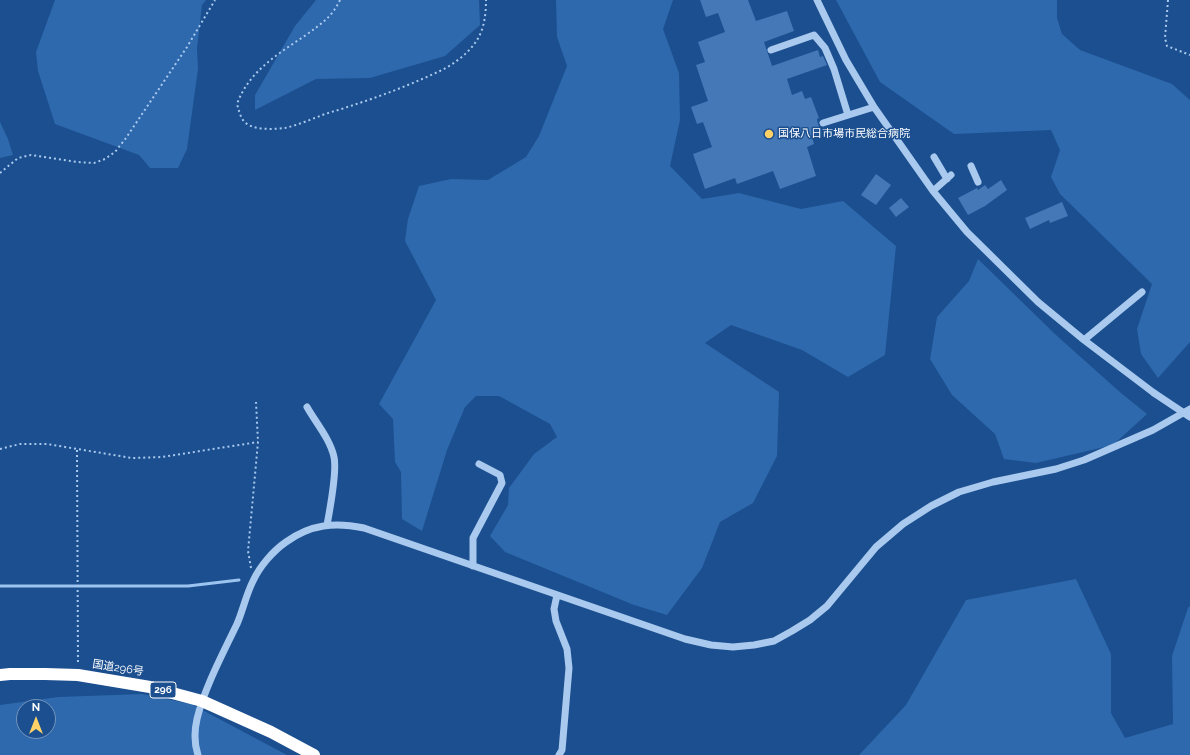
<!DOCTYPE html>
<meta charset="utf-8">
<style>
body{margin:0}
#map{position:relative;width:1190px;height:755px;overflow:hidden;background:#1b4f8f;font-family:Raleway,sans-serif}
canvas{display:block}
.north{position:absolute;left:16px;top:699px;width:40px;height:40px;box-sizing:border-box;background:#1b4f8f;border:1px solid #7695bc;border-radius:50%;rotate:0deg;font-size:11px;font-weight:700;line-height:16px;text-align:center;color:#fff}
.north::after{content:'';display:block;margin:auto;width:14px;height:18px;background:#ffd166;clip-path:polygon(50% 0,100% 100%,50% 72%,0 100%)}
</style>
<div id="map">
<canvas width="1190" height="755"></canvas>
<div class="north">N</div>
</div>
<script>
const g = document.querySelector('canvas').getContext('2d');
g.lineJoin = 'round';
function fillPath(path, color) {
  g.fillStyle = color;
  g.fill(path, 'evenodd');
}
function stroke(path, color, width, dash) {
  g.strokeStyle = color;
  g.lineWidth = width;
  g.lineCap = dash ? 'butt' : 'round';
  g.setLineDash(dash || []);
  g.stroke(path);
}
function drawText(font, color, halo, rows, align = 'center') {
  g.font = font + ' Raleway,"Noto Sans JP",sans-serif';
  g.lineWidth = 3;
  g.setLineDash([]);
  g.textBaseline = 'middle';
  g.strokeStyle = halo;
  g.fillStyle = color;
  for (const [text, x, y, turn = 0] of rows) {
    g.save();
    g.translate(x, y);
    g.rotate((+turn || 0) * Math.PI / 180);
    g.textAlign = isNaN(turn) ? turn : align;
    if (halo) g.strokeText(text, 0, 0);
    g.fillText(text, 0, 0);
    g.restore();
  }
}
fillPath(new Path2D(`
 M55,0H206L202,5L197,48L198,69L187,149L178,168H150L139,155L55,124L38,71L36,52Z
 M316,0H479L480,25L445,56L370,78L316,79L255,110V95L295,26Z
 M556,0H673L663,29L679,73L680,120L670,166L702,199L739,193L801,209L843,201L896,246L885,355L848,377L802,350L731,325L705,343L779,392L777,456L753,503L720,522L702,568L667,615L634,605L505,552L490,536L508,505L509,488L534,454L557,437L550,424L499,396H476L465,407L447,450L422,531L402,519L401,472L395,462L393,419L379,404L436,300L405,241L408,219L419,186L451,179L488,180L526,157L539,136L567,66L557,37Z
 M836,0H1057V18L1062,34L1080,50L1172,84L1190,100V342L1158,378L1141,354L1137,329L1152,284L1060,194L1051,177L1060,150L1051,130L954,134L880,82Z
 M0,122L8,139L13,155L0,158Z
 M978,259L1056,335L1121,393L1147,414L1113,445L1036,463L1004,459L995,434L952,395L930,359L937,317L969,281Z
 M1076,579L1111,654V713L1125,738L1173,724L1172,656L1188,608L1190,606V755H859L906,705L966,600Z
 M142,694L191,704L287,755H0V705L58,697ZM24,707H48V731H24Z`), '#2e69ad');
stroke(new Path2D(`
 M0,586H188L239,580`), '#9cc4f0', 3);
fillPath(new Path2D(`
 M700,0H748L756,21L787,11L794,31L764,42L772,66L818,50L820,57L823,56L827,65L787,79L792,95L802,91L805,99L811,97L819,118L817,119L818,124L822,133L812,137L814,144L807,147L816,176L780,189L773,171L737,184L735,178L705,189L693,154L712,147L703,122L697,124L691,107L708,101L696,65L705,62L698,42L725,32L718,13L706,17Z
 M876,174L891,185L876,205L861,195Z
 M1001,180L1007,190L985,206L968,215L958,198L977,188L978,190L985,185L988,189Z
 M901,198L909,207L896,217L889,208Z
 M1062,202L1068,216L1050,223L1049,220L1030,229L1025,218Z`), '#4478b7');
stroke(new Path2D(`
 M340,0C332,17 321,24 306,35C278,54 249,71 237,104C240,114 241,122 251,126C261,130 275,129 285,128C298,125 312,119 325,114C365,102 404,88 442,70C454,64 467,54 475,43C484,31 486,15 486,0
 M1168,0L1165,38L1167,46L1190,55
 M0,173L18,158L31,155L77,162L94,163L105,159L115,152L126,138L187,47L215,0
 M0,449L20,444H47L132,458L162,457L258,442
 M77,450L78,664
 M251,568L248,551L258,442L256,402`), '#a9c9ee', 2, [2, 3]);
stroke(new Path2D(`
 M817,0L846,60L874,107L933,191L967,232L1038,302L1084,340L1154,393
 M771,50L814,35L825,48L834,69L848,115
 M823,123L874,107
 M934,157L947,179
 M971,166L978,182
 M933,191L951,175
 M1084,340L1142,292
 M307,407C316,423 330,439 334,457C337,470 330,509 327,525
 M473,566V538L502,483L500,475L479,464
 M557,595L554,609L556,621L567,649L569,668L562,750L559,755
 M198,755C194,743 194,732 197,719C204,689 223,653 237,624C243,610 246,595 253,581C260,566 273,551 286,542C311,524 335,522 364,528L685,639L711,645L733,647L754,645L774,641L792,631L810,620L827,606L876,547L903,524L931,506L959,492L993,482L1056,469L1084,460L1153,430L1190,409`), '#a9c9ee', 7);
stroke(new Path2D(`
 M0,675L10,674H45L78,675L150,687L202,701L271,732L314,755`), '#fff', 12);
stroke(new Path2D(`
 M1154,393L1190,417`), '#a9c9ee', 7);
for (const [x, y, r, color] of [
 [769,134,5,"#ffd166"]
]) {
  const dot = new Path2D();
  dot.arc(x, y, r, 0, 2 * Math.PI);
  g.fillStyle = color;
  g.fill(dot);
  stroke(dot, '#1b4f8f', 1.5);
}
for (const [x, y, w] of [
 [163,690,26]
]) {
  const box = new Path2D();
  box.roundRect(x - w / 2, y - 8, w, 16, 3);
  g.fillStyle = '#1b4f8f';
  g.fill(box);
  stroke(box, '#fff', 1);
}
drawText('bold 10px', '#fff', null, [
 ["296",163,690]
]);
drawText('11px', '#fff', '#1b4f8f', [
 ["国保八日市場市民総合病院",778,134]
], 'left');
drawText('11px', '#fff', '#1b4f8f', [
 ["国道296号",118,668,9]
]);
</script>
